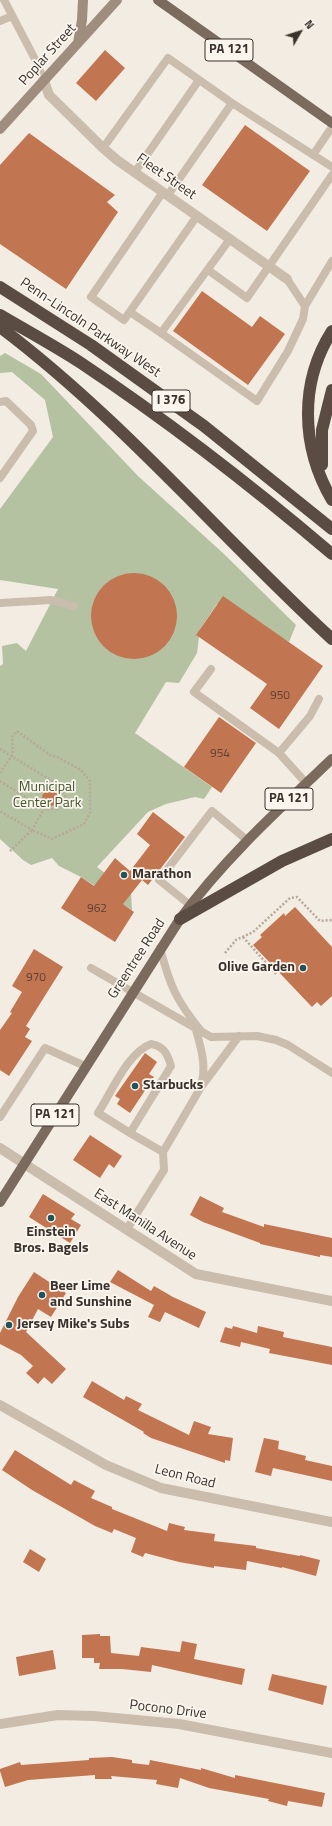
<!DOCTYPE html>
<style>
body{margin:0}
#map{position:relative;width:332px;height:1826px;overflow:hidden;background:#f3ece2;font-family:"Titillium Web",sans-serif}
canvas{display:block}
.north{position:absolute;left:280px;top:12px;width:40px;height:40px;-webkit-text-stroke:3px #faf6ee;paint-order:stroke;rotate:51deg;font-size:11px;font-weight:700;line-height:16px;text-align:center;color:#3a312c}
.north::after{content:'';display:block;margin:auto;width:14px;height:18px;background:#3a312c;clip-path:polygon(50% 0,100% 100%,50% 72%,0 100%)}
</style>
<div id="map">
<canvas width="332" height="1826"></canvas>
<div class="north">N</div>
</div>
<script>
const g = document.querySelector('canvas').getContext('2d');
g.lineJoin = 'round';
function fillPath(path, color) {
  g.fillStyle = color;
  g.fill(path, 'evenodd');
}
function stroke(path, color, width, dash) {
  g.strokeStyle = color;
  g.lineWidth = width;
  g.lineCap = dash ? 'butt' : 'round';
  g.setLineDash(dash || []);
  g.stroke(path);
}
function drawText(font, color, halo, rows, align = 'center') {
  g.font = font + ' "Titillium Web",sans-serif';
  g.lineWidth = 3.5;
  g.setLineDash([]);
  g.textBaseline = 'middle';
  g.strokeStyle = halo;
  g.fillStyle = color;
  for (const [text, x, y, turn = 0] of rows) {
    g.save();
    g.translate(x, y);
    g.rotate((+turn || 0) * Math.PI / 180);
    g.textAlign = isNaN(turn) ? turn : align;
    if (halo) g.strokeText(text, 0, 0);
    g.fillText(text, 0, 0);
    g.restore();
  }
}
fillPath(new Path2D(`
 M5,353L41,374L138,476L224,554L296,625L289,642L217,604L200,629L197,653L179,683L166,682L135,733L212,787L204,799L195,797L166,804L148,812L97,867L131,893L132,910L81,877L59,866L52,858L31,865L23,860L0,839V666L3,664L2,646L17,643L26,651L58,589L0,580V509L53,437L45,400L12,372L0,373V356Z`), '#b4c2a2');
fillPath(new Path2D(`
 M105,50L125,68L96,101L76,83Z
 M245,125L310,171L267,231L202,185Z
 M29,133L115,195L107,202L118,212L66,289L0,244V165Z
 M202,291L252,327L260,316L285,334L248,385L173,331Z
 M91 616a43 43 0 1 1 86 0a43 43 0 1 1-86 0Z
 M223,596L323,666L279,729L250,708L267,684L196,635Z
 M219,717L256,743L221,793L184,767Z
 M42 798a8 8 0 1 1 16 0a8 8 0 1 1-16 0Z
 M153,812L185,837L148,885L142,880L123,904L134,912L115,942L61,908L81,877L94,886L115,858L130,871L150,845L137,834Z
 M295,907L332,947V996L321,1006L317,1002L312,1007L253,945L262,937L260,935L284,913L285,916Z
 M34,949L63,967L26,1026L30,1029L25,1037L32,1041L9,1076L0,1070V1030L12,1013L10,1012L22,992L12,986Z
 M145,1053L157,1062L149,1074L154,1077L130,1113L117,1104L120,1099L115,1096Z
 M90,1135L122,1156L114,1168L109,1164L100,1178L73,1160Z
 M43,1194L75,1214L71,1219L81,1225L70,1243L29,1217Z
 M200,1196L224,1208L222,1212L264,1227V1224L332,1238V1257L320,1255V1257L260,1244V1243L203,1222L190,1215Z
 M118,1270L151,1291L154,1286L173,1297L206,1312L199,1328L165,1312L160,1322L148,1317L154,1305L110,1282Z
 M34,1272L66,1293L51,1317L38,1309L26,1332L66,1369L52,1384L44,1377L38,1384L26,1373L33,1366L21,1355L0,1344V1333L18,1297Z
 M233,1326L257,1333L258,1326L284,1332L283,1337L332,1347V1365L269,1353L270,1349L241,1342L240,1347L220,1342L225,1327L232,1329Z
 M92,1381L124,1400L126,1396L142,1404L138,1410L189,1435L194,1421L211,1427L208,1434L233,1438L230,1461L225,1460V1463L151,1438L143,1433L144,1432L83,1397Z
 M264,1438L279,1441L278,1449L306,1456L305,1460L332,1466V1481L273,1468L271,1476L255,1472Z
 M15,1450L71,1485L74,1480L95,1491L91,1498L112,1507V1509L167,1531L169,1523L185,1527L184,1530L215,1534L214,1541L256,1546V1548L300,1556V1555L320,1560L316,1576L282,1567V1568L247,1561L246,1570L214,1566V1568L179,1562L145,1553L143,1557L131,1552L136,1538L114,1529L112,1533L95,1526L32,1490L2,1470Z
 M30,1549L46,1559L39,1572L23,1562Z
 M100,1634V1636H110L111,1653L139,1656L141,1647L180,1652L182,1641L197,1644L194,1659L245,1669L242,1685L152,1665L151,1672L122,1669H99L100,1663H94V1658H82V1635Z
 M53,1650L56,1669L19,1676L16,1657Z
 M272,1674L327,1686L323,1705L268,1690Z
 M112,1757L132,1760V1763L149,1765L150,1760L201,1770V1768L235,1778V1775L325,1793L322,1807L288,1801L287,1806L268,1801L269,1799L209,1788L180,1778L178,1788L156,1784L157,1780L111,1776L112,1779H95V1775L28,1780L5,1787L0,1771V1769L20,1762L21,1765L89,1760V1758Z`), '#c17651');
stroke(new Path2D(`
 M0,749L52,781L65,796L57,809H44L32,830L0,811
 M0,773L13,754L12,737L17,731L50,755L57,757L81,770L90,781V813L84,824L52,839L32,830L10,851
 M0,781L44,809
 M243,937L276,974
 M225,953L236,940L253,932L290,898L297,897L320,921L332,920`), '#b7a898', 2.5, [2, 2]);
stroke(new Path2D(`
 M4,0L36,61L44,81
 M0,21L12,16
 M103,148L168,58L232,103L332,167
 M313,155L332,127
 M135,172L199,80
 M163,192L91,297L124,320L197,216
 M168,195L232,103
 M208,270L247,298L332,175
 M287,279L305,306
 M130,312L161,333L230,239
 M161,333L257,401L288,351L303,319L305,306L332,261
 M0,402L6,401L31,425L33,431L0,478
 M0,603L51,600L74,606
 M211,669L194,692L279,753
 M306,783L279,753L310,716L319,699
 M190,905L159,880L212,811L247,840
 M160,948C170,986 176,1000 201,1031
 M91,968L211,1037L257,1036L276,1040L288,1045L332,1073
 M196,1030C201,1048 206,1064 202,1082
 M0,1117L45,1048L85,1066
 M130,1133L98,1113C111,1093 128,1052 151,1044C164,1046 168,1055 171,1066L130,1133L163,1152L201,1087L239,1036
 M127,1229L164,1170L163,1152`), '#cbbdad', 8);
stroke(new Path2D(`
 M44,81L49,95L103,148L117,160L287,279
 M23,1163L196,1274L332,1301
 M0,1405L106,1465L161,1488L332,1522
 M0,1724L58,1715L94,1716L179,1724L332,1753`), '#cbbdad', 10);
stroke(new Path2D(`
 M0,1148L23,1163`), '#cbbdad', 10);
stroke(new Path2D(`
 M78,43L82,20L83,0
 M0,129L117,0`), '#9f8d7f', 10);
stroke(new Path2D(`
 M158,0L332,123
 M0,1202L180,919C224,859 278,810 332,759`), '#7b6a5e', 10);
stroke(new Path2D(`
 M0,287L91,345L204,426L332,529
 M0,315C27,331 55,346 81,363C168,421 252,486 332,554
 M0,327C122,419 220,536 332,639
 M332,331C299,383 301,447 332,500
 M322,465V430L332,390
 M180,919L282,861L332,839`), '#5a4c43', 12);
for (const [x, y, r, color] of [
 [124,875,4,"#22525a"],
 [303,968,4,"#22525a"],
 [135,1086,4,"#22525a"],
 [51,1218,4,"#22525a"],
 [42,1295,4,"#22525a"],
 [9,1325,4,"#22525a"]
]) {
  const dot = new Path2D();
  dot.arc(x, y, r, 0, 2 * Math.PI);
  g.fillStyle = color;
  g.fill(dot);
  stroke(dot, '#faf6ee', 1.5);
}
drawText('12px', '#5c4235', null, [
 ["950",280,696],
 ["954",220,754],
 ["962",97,909],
 ["970",36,978]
]);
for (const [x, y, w] of [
 [229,50,48],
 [171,401,38],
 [289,799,48],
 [55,1115,48]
]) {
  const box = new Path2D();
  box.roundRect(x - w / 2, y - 11, w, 22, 3);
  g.fillStyle = '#faf6ee';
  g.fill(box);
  stroke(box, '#3a312c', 1);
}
drawText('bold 13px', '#3a312c', null, [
 ["PA 121",229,50],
 ["I 376",171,401],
 ["PA 121",289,799],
 ["PA 121",55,1115]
]);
drawText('14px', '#3a312c', '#faf6ee', [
 ["Poplar Street",48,55,-48],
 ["Fleet Street",166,177,35],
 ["Penn-Lincoln Parkway West",90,328,34],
 ["Greentree Road",137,959,-57],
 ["East Manilla Avenue",145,1225,33],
 ["Leon Road",185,1477,14],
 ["Pocono Drive",168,1710,7]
]);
drawText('14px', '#465730', '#faf6ee', [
 ["Municipal",47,788],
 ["Center Park",47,804]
]);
drawText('bold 14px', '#3a312c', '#faf6ee', [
 ["Marathon",132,875],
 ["Olive Garden",295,968,"right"],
 ["Starbucks",143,1086],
 ["Einstein",51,1233,"center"],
 ["Bros. Bagels",51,1249,"center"],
 ["Beer Lime",50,1287],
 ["and Sunshine",50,1303],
 ["Jersey Mike's Subs",17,1325]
], 'left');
</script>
